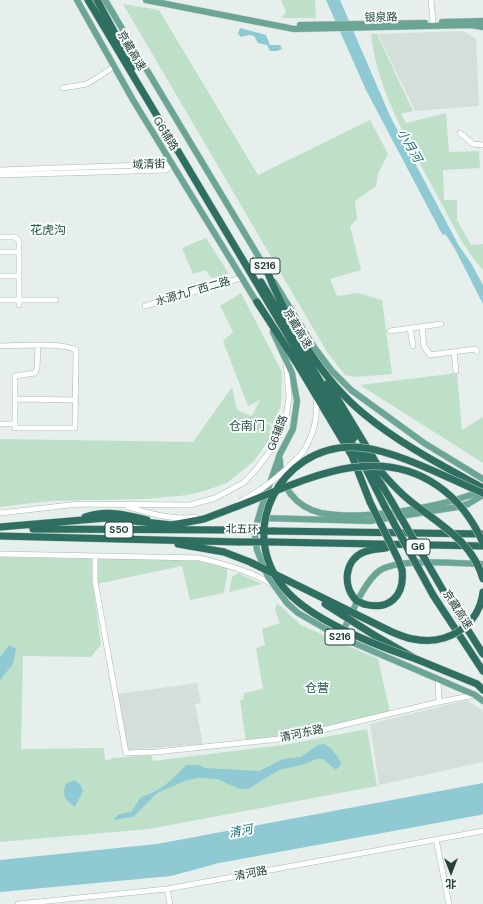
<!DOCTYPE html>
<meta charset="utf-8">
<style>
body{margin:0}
#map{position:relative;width:483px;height:904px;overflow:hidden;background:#e6efeb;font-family:"DM Sans","Noto Sans SC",sans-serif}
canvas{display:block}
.north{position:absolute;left:431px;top:852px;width:40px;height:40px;-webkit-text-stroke:3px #f7fbf9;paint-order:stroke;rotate:180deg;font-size:11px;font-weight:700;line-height:16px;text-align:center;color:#24423a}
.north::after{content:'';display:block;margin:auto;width:14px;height:18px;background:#24423a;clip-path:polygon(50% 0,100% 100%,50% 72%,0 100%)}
</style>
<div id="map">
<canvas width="483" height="904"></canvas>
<div class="north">北</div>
</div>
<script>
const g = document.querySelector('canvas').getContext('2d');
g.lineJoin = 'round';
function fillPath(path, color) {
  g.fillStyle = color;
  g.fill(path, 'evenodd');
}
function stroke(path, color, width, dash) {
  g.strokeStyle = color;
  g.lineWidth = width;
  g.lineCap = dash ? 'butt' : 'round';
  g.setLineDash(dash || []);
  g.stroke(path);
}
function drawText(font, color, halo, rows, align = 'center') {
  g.font = font + ' "DM Sans","Noto Sans SC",sans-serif';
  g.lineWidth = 4;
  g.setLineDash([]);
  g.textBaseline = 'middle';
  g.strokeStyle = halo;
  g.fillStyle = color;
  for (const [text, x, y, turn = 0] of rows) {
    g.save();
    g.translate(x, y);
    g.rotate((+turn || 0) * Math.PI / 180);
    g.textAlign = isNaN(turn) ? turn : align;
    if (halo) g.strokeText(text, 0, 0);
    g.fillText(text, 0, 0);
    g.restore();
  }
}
fillPath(new Path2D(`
 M463,31L476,39L479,106L415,111L378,34Z
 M197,683L201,703L195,704L203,744L127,750L118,694Z
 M467,700L483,711V762L379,785L370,724Z`), '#d4dfda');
fillPath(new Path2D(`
 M281,0H315L316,18H281L286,12Z
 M123,4L159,10L258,175L370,120L388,154L378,174L376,186L355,201L357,219L350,226L361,270L330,279L337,296L358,293L382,300L392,374L357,377L345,375L327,352Z
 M371,34H377L413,111L401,114L406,123L446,113L449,152L479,151L480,168L443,170L444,200H457V220L471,245L483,244V270C463,248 451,221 437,195C410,144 377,92 371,34Z
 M206,238L229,274L212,278L205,270L193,274L182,248Z
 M241,293L282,372L281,405L273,424L259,420L277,428L254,461L227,483L207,490L188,495L146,499L49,501L0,507V439L193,442L232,387L237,410L252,416L260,400L248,406L223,341L233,332L220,306Z
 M457,373L462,430L483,417V463L360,385Z
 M0,557L93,559L92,578L101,644L91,657L23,656L21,749L104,748L105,761L114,758L151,755L153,761L290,744L367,729L377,786L149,829L0,842Z
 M98,557L198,561L227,568V574L224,593L190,600L182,566L97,584Z
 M238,573L262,584L229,592L232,577Z
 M277,603L301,625L378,659L390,712L291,736L246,742L240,700H243L244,693L263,689L256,648L265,645L262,629L280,623L275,610Z`), '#bfe0c8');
fillPath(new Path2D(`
 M326,0H340L390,116L459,246L471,263L483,285V304L455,249L446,235L442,234L366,90Z
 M240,28L266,35L270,45H280L282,49L277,51H270L267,45L258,43L254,36L249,35L241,37L238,34Z
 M9,645L16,649L13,664L0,680V657Z
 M324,744C332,748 339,757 341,764L337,769H335L323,759H316L302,765L279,770L248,789H240L217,779L197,778L185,781L157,793L133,817L113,820L118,815L132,811L141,797C160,792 173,779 186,765H198L205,768L259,771L283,759L301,757L318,745Z
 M74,780L80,784L83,791L75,807C65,800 61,795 66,784Z
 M483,783V814L480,815L219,863L171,876L0,892V860L157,844Z`), '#8ec9d4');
const minor = new Path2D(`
 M431,0L433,22
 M63,88L87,84L115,66
 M460,133L473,144L483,145
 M0,170L172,164
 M0,175L166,170L172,164
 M0,237H14L19,240V305
 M0,252H19
 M0,276H19
 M0,300H56
 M145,306L241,278
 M422,327L424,346L430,355L475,349L477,351
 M410,328L413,346
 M390,331L441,324
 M0,346C17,346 63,342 76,350L75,428H15V376L35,373L37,368L38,346
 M454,352L456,371
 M15,399L76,400
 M0,424H15
 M303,452C314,434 318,418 316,396
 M128,507C150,513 173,521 196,517
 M0,513L79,504L190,505L215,498L243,483L254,472L274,446L286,418L289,397L286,362
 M0,554L200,558C226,565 251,571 273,585
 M95,556V581L126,753L156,752L289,738L439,702L475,695
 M438,680L439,702
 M436,839L449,904
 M167,889L170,904
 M18,904L167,889L483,831`);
const major = new Path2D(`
 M77,0L133,100L259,306
 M105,0L266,269
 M146,0L294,29L471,25L483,27
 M442,22L483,21
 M300,25L425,23
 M274,282L314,347L332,371L351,390L424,443L483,479
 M273,332L292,373L297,401L293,429L280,454L261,509L256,526L255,536L257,550L268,577L287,603L298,613L340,637L475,695L483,701
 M280,460C279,485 295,507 321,513C362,521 445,507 483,490
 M262,518L370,521L457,507L468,504L483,495
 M340,637C350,619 362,584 379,571C399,557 458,564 483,564`);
const highway = new Path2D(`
 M88,0L359,455L384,505
 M97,0L133,67
 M265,266C285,318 321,379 364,414C400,444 443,466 483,488
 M261,282L354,438
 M257,302L296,362L352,456L370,502
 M328,383L383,474
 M359,447L392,502
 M85,517C106,510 125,514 147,520
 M0,527L106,518L172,525L204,519L238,506
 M33,529L239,530
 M272,531L483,534
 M0,536L239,542
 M271,542L483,546
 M178,544L224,552
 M444,592L483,654
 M433,595L483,671
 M357,601C342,587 344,560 364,552C371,549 379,549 386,548
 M364,604C389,611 405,596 402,570
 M374,635L416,659L477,684L483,690`);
stroke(minor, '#a8b8b2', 6);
stroke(major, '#c2cac8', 7);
stroke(highway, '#c2cac8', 8);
stroke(minor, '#fff', 5);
stroke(major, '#6aa596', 6);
stroke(highway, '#2f6f62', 7);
const minorBridge = new Path2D(`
 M239,502C263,490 285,472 303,452`);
const highwayBridge = new Path2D(`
 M383,474C391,483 399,492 409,500C438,524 472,540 483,579
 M370,502L398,559L402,570
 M392,502L444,592
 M384,505L433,595
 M238,506C301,482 375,441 438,486C458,500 473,520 483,543
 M239,530L272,531
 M239,542H271
 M224,552L250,562L392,632C399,635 406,638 413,639C447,646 479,626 483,592
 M357,601L364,604
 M325,604L374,635
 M416,659C378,646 310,620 284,588C236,531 280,447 352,447C391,447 447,478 483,493`);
stroke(minorBridge, '#a8b8b2', 6, []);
stroke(highwayBridge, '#c2cac8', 8, []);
stroke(minorBridge, '#fff', 5);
stroke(highwayBridge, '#2f6f62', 7);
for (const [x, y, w] of [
 [265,266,30],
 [119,530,28],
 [418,547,24],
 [340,637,30]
]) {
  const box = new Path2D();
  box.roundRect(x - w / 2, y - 8, w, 16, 3);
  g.fillStyle = '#f7fbf9';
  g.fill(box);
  stroke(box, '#24423a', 1);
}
drawText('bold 10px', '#24423a', null, [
 ["S216",265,266],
 ["S50",119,530],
 ["G6",418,547],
 ["S216",340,637]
]);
drawText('11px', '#24423a', '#f7fbf9', [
 ["银泉路",381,18,-1],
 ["京藏高速",131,51,59],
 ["G6辅路",165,134,59],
 ["域清街",149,165,-2],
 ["水源九厂西二路",193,292,-16],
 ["京藏高速",297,329,59],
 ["G6辅路",278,433,-69],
 ["北五环",242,530,1],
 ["京藏高速",457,610,57],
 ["清河东路",302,734,-12],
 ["清河路",251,874,-11]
]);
drawText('italic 12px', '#1c6f80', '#f7fbf9', [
 ["小月河",409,146,60],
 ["清河",241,832,-11]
]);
drawText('12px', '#1f5548', '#f7fbf9', [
 ["花虎沟",48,231],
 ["仓南门",247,427],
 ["仓营",317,689]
]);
</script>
